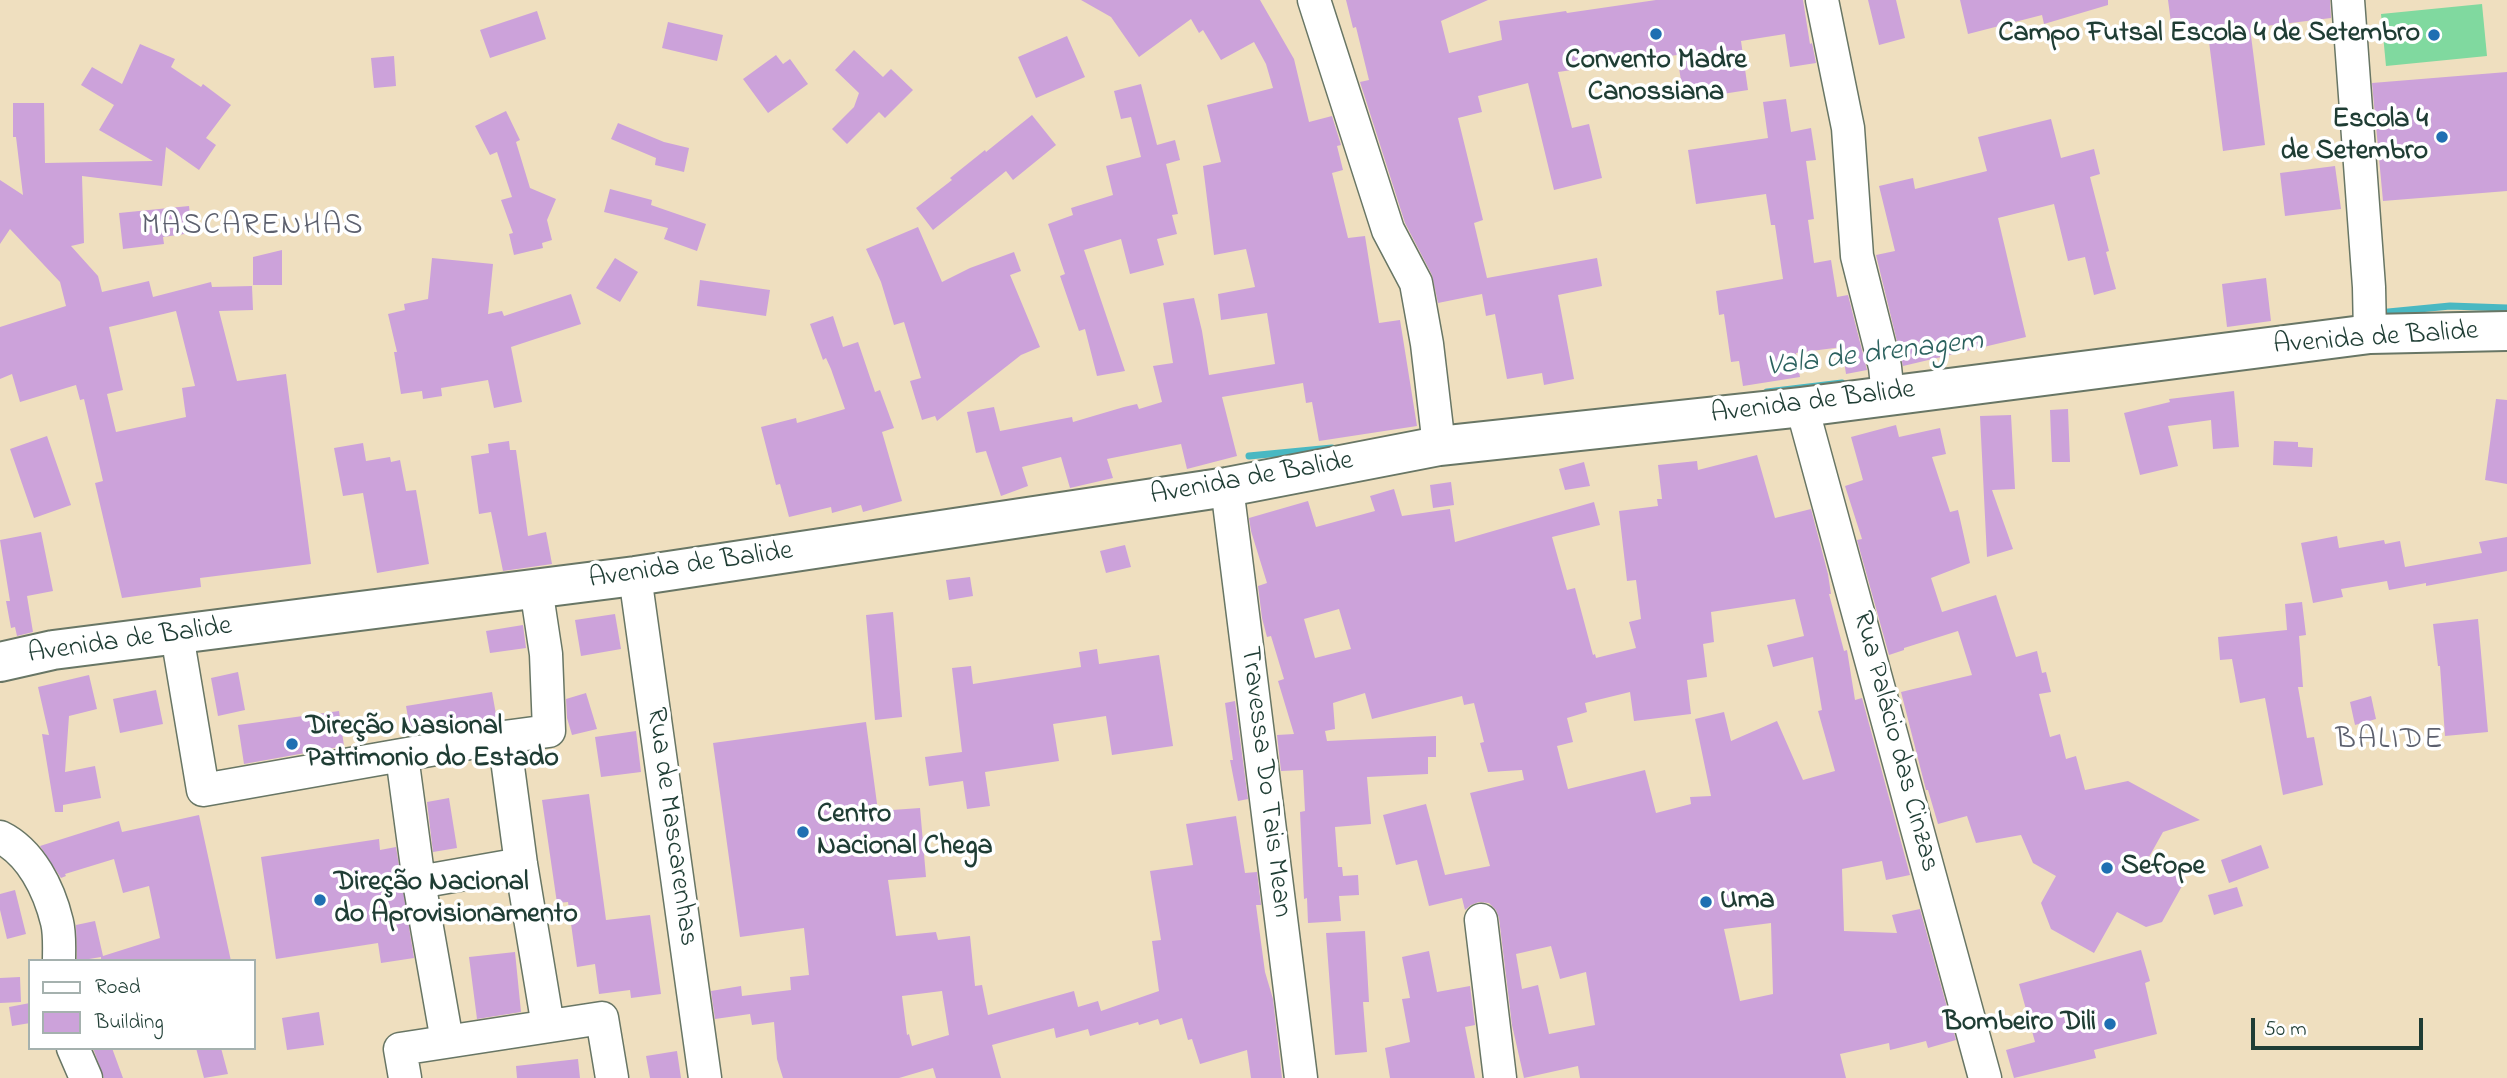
<!DOCTYPE html>
<meta charset="utf-8">
<style>
body{margin:0}
#map{position:relative;width:2507px;height:1078px;overflow:hidden;background:#efdfbf;font-family:"Indie Flower",sans-serif}
canvas{display:block}
.legend{position:absolute;left:28px;top:959px;width:228px;height:91px;box-sizing:border-box;background:#fff;border:2px solid #a5b1ae;margin:0;padding:9px 12px;list-style:none;font-size:21px;color:#1f3d34}
.legend li{display:flex;align-items:center;gap:14px;height:35px}
.legend b{width:35px;border:2px solid #a5b1ae}
.scale{position:absolute;left:2251px;top:1018px;width:172px;height:32px;box-sizing:border-box;border:4px solid #1f3d34;border-top:0;padding-left:9px;font-size:21px;line-height:24px;white-space:nowrap;color:#1f3d34;-webkit-text-stroke:5px #fff;paint-order:stroke}
</style>
<div id="map">
<canvas width="2507" height="1078"></canvas>
<ul class="legend">
<li><b style="height:9px;background:#fff"></b>Road</li>
<li><b style="height:19px;background:#cca2da"></b>Building</li>
</ul>
<div class="scale">50 m</div>
</div>
<script>
const g = document.querySelector('canvas').getContext('2d');
g.lineJoin = 'round';
function fillPath(path, color) {
  g.fillStyle = color;
  g.fill(path, 'evenodd');
}
function stroke(path, color, width, dash) {
  g.strokeStyle = color;
  g.lineWidth = width;
  g.lineCap = dash ? 'butt' : 'round';
  g.setLineDash(dash || []);
  g.stroke(path);
}
function drawText(font, color, halo, rows, align = 'center') {
  g.font = font + ' "Indie Flower",sans-serif';
  g.lineWidth = 7;
  g.setLineDash([]);
  g.textBaseline = 'middle';
  g.strokeStyle = halo;
  g.fillStyle = color;
  for (const [text, x, y, turn = 0] of rows) {
    g.save();
    g.translate(x, y);
    g.rotate((+turn || 0) * Math.PI / 180);
    g.textAlign = isNaN(turn) ? turn : align;
    if (halo) g.strokeText(text, 0, 0);
    g.fillText(text, 0, 0);
    g.restore();
  }
}
fillPath(new Path2D(`
 M2482,4L2487,56L2386,66L2381,14Z`), '#80d99f');
stroke(new Path2D(`
 M2378,313L2450,306L2507,308
 M1767,392L1842,383
 M1249,456L1332,448`), '#49b8c2', 7);
fillPath(new Path2D(`
 M1081,0H1260L1294,59L1309,122L1332,116L1341,145L1337,146L1343,170L1332,173L1348,238L1365,236L1379,323L1400,320L1417,426L1319,441L1312,402L1306,403L1303,383L1222,397L1237,456L1187,469L1181,444L1107,459L1113,478L1070,488L1061,457L1022,467L1028,486L1001,496L986,451L976,453L967,412L994,407L1000,431L1072,417L1073,422L1124,407L1137,404L1139,409L1162,402L1153,366L1173,363L1163,303L1194,298L1202,331L1209,375L1275,364L1267,313L1221,320L1218,294L1255,287L1246,249L1214,255L1203,166L1221,162L1207,105L1273,88L1266,64L1254,42L1221,60L1203,30L1199,33L1191,19L1139,57L1111,17Z
 M1346,0H1488L1441,21L1449,53L1502,40L1499,21L1566,11L1567,13L1656,0H1803L1810,44L1812,43L1816,63L1790,67L1785,34L1741,41L1748,90L1684,100L1677,55L1558,72L1572,128L1589,124L1602,178L1554,190L1528,83L1478,96L1482,112L1458,118L1483,220L1474,223L1487,278L1597,258L1602,286L1558,295L1574,379L1544,385L1542,373L1507,379L1495,314L1486,316L1482,294L1438,303L1432,275L1405,223L1360,82L1369,80L1356,27L1353,28Z
 M1868,0H1896L1905,38L1879,45Z
 M1960,0H2108V5L2044,24L2042,15L1968,34Z
 M2168,0H2330L2331,18L2250,28L2265,145L2223,151L2208,34L2173,38Z
 M537,11L546,39L490,58L480,30Z
 M668,22L723,35L717,61L662,48Z
 M1067,36L1085,77L1036,98L1018,57Z
 M140,44L175,59L171,67L201,87L203,84L231,105L206,138L216,145L199,170L166,147L162,186L82,176L84,243L71,246L98,276L102,292L149,281L153,297L211,282L212,287L252,286L253,310L219,311L237,381L286,374L311,564L200,578L201,587L122,598L95,483L103,481L84,399L80,400L76,385L20,402L12,374L0,379V327L66,306L60,282L10,229L0,244V180L23,195L16,137H13V103H44L45,163L153,161L99,130L114,105L81,85L92,67L122,84ZM176,311L195,386L182,388L186,417L116,432L107,394L123,390L109,327Z
 M854,50L883,77L891,69L913,90L885,118L879,112L847,144L832,129L854,107L859,93L835,70Z
 M776,55L783,64L790,59L808,84L768,113L743,79Z
 M394,56L396,86L374,88L371,58Z
 M2507,72V191L2383,201L2372,83Z
 M1141,84L1157,145L1175,140L1180,160L1166,164L1178,214L1172,215L1177,234L1157,239L1164,265L1130,274L1121,239L1084,250L1125,371L1097,376L1085,329L1079,331L1060,276L1065,274L1048,224L1073,215L1071,208L1113,195L1106,166L1141,157L1131,117L1121,119L1114,91Z
 M1786,99L1791,132L1811,128L1816,160L1806,161L1814,219L1808,220L1814,263L1831,260L1837,297L1848,295L1867,370L1846,374L1842,347L1796,353L1800,377L1743,386L1739,361L1731,362L1724,314L1719,315L1716,291L1783,279L1775,225H1771L1766,194L1696,204L1688,150L1768,138L1763,102Z
 M506,111L520,140L516,142L530,188L556,199L547,220L552,240L542,243L543,248L514,255L509,234L513,233L501,200L512,197L497,152L490,155L475,126Z
 M1032,115L1056,145L1013,180L1006,171L933,230L916,208L952,180L950,178L985,150L986,152Z
 M2051,119L2061,158L2094,149L2100,174L2090,177L2109,251L2106,252L2116,289L2094,295L2085,257L2068,261L2054,204L1998,218L2026,337L1903,366L1876,255L1895,251L1879,186L1913,178L1915,189L1987,171L1978,137Z
 M618,123L664,142L689,148L684,172L655,165L656,158L611,139Z
 M2335,166L2341,209L2285,216L2280,173Z
 M610,189L652,200L651,205L706,224L697,251L664,239L668,228L604,212Z
 M189,206L192,233L163,237L164,244L123,249L119,213Z
 M918,227L942,282L970,268L1014,252L1021,271L1010,275L1040,347L1021,355L937,421L935,416L922,420L910,381L921,378L904,322L894,325L881,282L866,249Z
 M282,250V285H253V257Z
 M432,258L493,264L488,314L502,311L504,316L571,294L581,324L511,347L522,402L494,408L488,380L441,388L442,396L423,399L422,391L401,394L394,352H397L388,314L405,310L404,304L428,299Z
 M615,258L638,272L620,302L596,288Z
 M2266,278L2271,321L2227,327L2222,284Z
 M700,280L770,290L766,316L697,306Z
 M833,316L843,347L858,342L875,392L880,390L894,428L882,432L902,501L863,512L861,505L832,513L831,507L789,517L780,484L776,485L761,427L796,418L797,423L845,409L831,369L826,358L823,360L810,324Z
 M2234,391L2239,447L2213,449L2211,420L2168,426L2178,466L2140,475L2124,413L2170,402L2169,399Z
 M2496,399L2507,400V484L2485,480Z
 M2068,409L2070,462H2052L2050,410Z
 M2011,415L2015,489L1992,490L2013,549L1987,557L1980,416Z
 M1896,425L1899,437L1940,428L1946,454L1932,457L1950,512L1958,510L1970,563L1931,578L1942,612L1996,595L2016,657L2037,651L2042,673L2046,672L2051,692L2039,694L2050,737L2060,734L2066,759L2076,756L2085,790L2128,781L2200,820L2163,832L2149,857L2181,874L2182,886L2162,922L2146,927L2117,912L2094,953L2051,929L2041,903L2056,876L2033,863L2021,835L1976,843L1967,816L1938,824L1928,790H1926L1901,692L1972,675L1958,631L1904,648V650L1889,655L1857,540L1862,539L1845,486L1863,480L1851,437Z
 M47,436L71,505L34,518L10,449Z
 M509,441L510,450H516L528,536L546,532L552,564L503,571L491,512L479,514L471,456L489,453L488,444Z
 M2274,441L2298,442V447L2313,448L2312,467L2273,465Z
 M363,443L366,461L390,457L391,462L400,460L406,491L416,490L429,564L377,573L363,493L343,496L334,448Z
 M1757,455L1775,518L1811,509L1828,574L1831,594H1829L1844,651L1847,650L1855,700L1862,698L1910,875L1886,880L1882,861L1842,869L1844,931L1897,933L1892,915L1920,909L1956,1040L1928,1048L1926,1041L1890,1050L1889,1043L1840,1054L1846,1078H1580L1578,1066L1524,1078L1512,1025L1499,918L1496,910L1489,903L1479,902L1471,905L1465,910L1462,898L1429,906L1417,860L1396,865L1383,815L1426,804L1445,875L1490,866L1470,793L1524,780L1522,770L1488,772L1480,743L1484,742L1474,703L1464,705L1462,696L1372,719L1365,693L1333,703L1335,729L1325,731L1327,741L1436,736V757H1428V774L1367,777L1371,824L1335,827L1338,867H1342L1343,876L1358,875L1359,895L1339,896L1341,921L1308,923L1307,898L1304,899L1300,812L1305,811L1303,770L1281,771L1277,735L1294,734L1278,681L1284,679L1271,636L1267,637L1262,618L1258,586L1267,583L1251,531L1249,518L1308,501L1316,527L1375,511L1370,496L1394,489L1402,516L1450,509L1455,542L1594,502L1600,525L1552,537L1567,590L1575,588L1593,655L1595,654L1596,658L1636,648L1629,622L1641,619L1636,580L1627,581L1619,511L1658,506L1657,499H1662L1658,465L1697,461L1698,470ZM1795,599L1804,636L1767,645L1773,667L1813,657L1822,710L1818,711L1835,771L1803,780L1777,721L1731,741L1724,712L1695,719L1711,796L1690,797L1691,804L1656,813L1645,770L1568,789L1557,746L1573,742L1567,718L1587,712L1585,703L1630,692L1634,721L1691,714L1687,680L1707,677L1703,644L1714,642L1711,612ZM1339,609L1351,649L1315,658L1304,619ZM1771,923L1773,994L1740,1001L1724,929ZM1551,946L1560,979L1586,972L1595,1025L1549,1034L1538,985L1522,989L1516,954Z
 M1584,462L1590,486L1565,490L1559,469Z
 M1451,482L1454,505L1433,508L1430,485Z
 M41,532L53,591L27,596L33,632L17,636L15,627L11,628L6,601H10L0,540Z
 M2337,536L2339,548L2384,540L2385,544L2400,541L2405,567L2482,553L2479,542L2507,537V571L2426,586V583L2389,590L2387,581L2341,589L2343,597L2313,603L2301,543Z
 M1125,545L1131,567L1106,573L1100,551Z
 M970,577L973,596L949,600L946,580Z
 M2302,602L2306,635L2299,636L2303,687H2298L2307,738L2314,737L2323,785L2283,795L2265,698L2240,703L2232,659L2220,660L2218,637L2287,630L2285,604Z
 M893,612L902,717L875,720L866,615Z
 M615,614L621,649L581,656L575,620Z
 M2478,619L2488,732L2445,736L2440,666H2438L2433,624Z
 M523,625L526,648L490,653L486,631Z
 M1097,649L1099,664L1159,655L1173,746L1112,755L1106,716L1053,724L1059,761L985,772L990,806L967,809L963,781L929,786L925,757L962,752L952,668L971,666L973,684L1081,667L1079,652Z
 M238,672L245,710L218,716L211,678Z
 M89,675L97,709L69,716L65,772L95,766L101,798L63,805V812H55L42,734L49,735L38,687Z
 M156,690L163,724L120,733L113,699Z
 M492,692L497,720L411,735L406,706Z
 M586,693L597,729L572,735L567,718L566,699Z
 M2371,696L2376,719L2355,725L2350,702Z
 M1235,701L1248,799L1238,801L1230,760H1233L1225,703Z
 M339,711L344,746L244,764L238,725Z
 M866,722L878,811L920,808L926,877L888,880L896,936L936,932L938,940L970,936L975,986L982,985L988,1015L1074,991L1078,1007L1098,1001L1101,1011L1159,991L1152,941L1161,940L1150,871L1193,865L1186,824L1236,816L1245,873L1257,872L1261,905H1256L1265,972L1273,999L1282,1078H1251L1247,1050L1200,1064L1192,1039L1188,1040L1182,1018L1160,1025L1158,1019L1139,1025L1138,1022L1090,1036L1088,1029L1056,1038L1054,1028L992,1045L1001,1078H936L933,1068L899,1078H783L777,1059L774,1022L752,1025L750,1014L715,1019L711,991L741,986L742,996L791,990L790,977L809,975L804,928L740,937L713,743ZM942,991L949,1035L912,1046L909,1034L907,1035L902,996Z
 M636,731L641,772L601,777L595,737Z
 M589,794L606,920L650,915L661,994L631,998L630,990L599,994L595,964L577,967L568,902L557,903L542,800Z
 M449,798L457,848L433,852L427,802Z
 M199,815L231,961H101V957L77,961L76,925L95,921L103,956L160,938L149,886L123,893L114,859L65,874L66,876L61,878L40,846L119,821L122,832Z
 M379,839L380,850L396,847L414,958L381,963L378,943L276,959L261,857Z
 M2261,845L2269,868L2229,883L2221,860Z
 M2237,887L2243,906L2214,915L2208,895Z
 M15,890L26,934L7,939L0,910V894Z
 M1365,931L1369,1002H1363L1367,1052L1335,1055L1326,933Z
 M2141,950L2150,981L2145,983L2157,1034L2094,1050L2096,1058L2014,1078L2006,1050L2035,1042L2019,984Z
 M1429,951L1437,992L1470,986L1475,1025L1465,1027L1475,1078H1390L1385,1048L1410,1042L1402,999L1410,998L1402,957Z
 M515,952L521,1012L477,1019L469,957Z
 M20,977L21,1002L0,1003V978Z
 M30,1003V1023L12,1026L9,1007Z
 M319,1012L324,1045L287,1050L282,1018Z
 M93,1048H112L123,1078H104Z
 M196,1048H221L228,1074L204,1078Z
 M677,1051L681,1078H650L646,1056Z
 M578,1059L580,1078H517L516,1066Z`), '#cca2da');
const minor = new Path2D(`
 M1314,0L1388,230L1416,283L1427,344L1439,446
 M1822,0L1848,128L1857,256L1885,367L1888,395
 M2348,0L2369,287L2370,334
 M1802,407L1985,1078
 M1227,487L1301,1078
 M635,576L705,1078
 M177,635L203,790L504,737L549,731L546,654L536,588
 M504,737L521,864L548,1026
 M402,756L419,882
 M0,837C31,852 49,889 57,922C60,934 59,948 59,961
 M1481,920L1500,1078
 M447,1041L419,882L521,864
 M73,1048L86,1078
 M405,1078L400,1049L602,1018L612,1078`);
const major = new Path2D(`
 M0,662L53,650L635,576L1227,487L1439,446L1802,407L2370,334L2507,331`);
stroke(minor, '#687665', 35);
stroke(major, '#687665', 42);
stroke(minor, '#fff', 32);
stroke(major, '#fff', 38);
for (const [x, y, r, color] of [
 [1656,34,7,"#1f6fb2"],
 [2434,35,7,"#1f6fb2"],
 [2442,137,7,"#1f6fb2"],
 [292,744,7,"#1f6fb2"],
 [803,832,7,"#1f6fb2"],
 [2107,868,7,"#1f6fb2"],
 [320,900,7,"#1f6fb2"],
 [1706,902,7,"#1f6fb2"],
 [2110,1024,7,"#1f6fb2"]
]) {
  const dot = new Path2D();
  dot.arc(x, y, r, 0, 2 * Math.PI);
  g.fillStyle = color;
  g.fill(dot);
  stroke(dot, '#fff', 2.5);
}
drawText('bold 28px', '#1f3d34', '#fff', [
 ["Campo Futsal Escola 4 de Setembro",2420,35,"right"],
 ["Convento Madre",1656,62,"center"],
 ["Canossiana",1656,94,"center"],
 ["Escola 4",2428,121,"right"],
 ["de Setembro",2428,153,"right"],
 ["Direção Nasional",306,728],
 ["Patrimonio do Estado",306,760],
 ["Centro",817,816],
 ["Nacional Chega",817,848],
 ["Sefope",2121,868],
 ["Direção Nacional",334,884],
 ["do Aprovisionamento",334,916],
 ["Uma",1720,902],
 ["Bombeiro Dili",2096,1024,"right"]
], 'left');
drawText('28px', '#1f3d34', '#fff', [
 ["Avenida de Balide",2376,340,-4],
 ["Avenida de Balide",1813,404,-7],
 ["Avenida de Balide",1252,480,-10],
 ["Avenida de Balide",691,567,-8],
 ["Avenida de Balide",130,642,-8],
 ["Rua Palácio das Cinzas",1894,742,75],
 ["Travessa Do Tais Mean",1264,782,83],
 ["Rua de Mascarenhas",670,827,82]
]);
g.letterSpacing = '2px';
drawText('30px', '#5c606e', '#fff', [
 ["MASCARENHAS",253,228],
 ["BALIDE",2390,742]
]);
g.letterSpacing = '0px';
drawText('italic 30px', '#2c625f', '#fff', [
 ["Vala de drenagem",1875,356,-7]
]);
</script>
